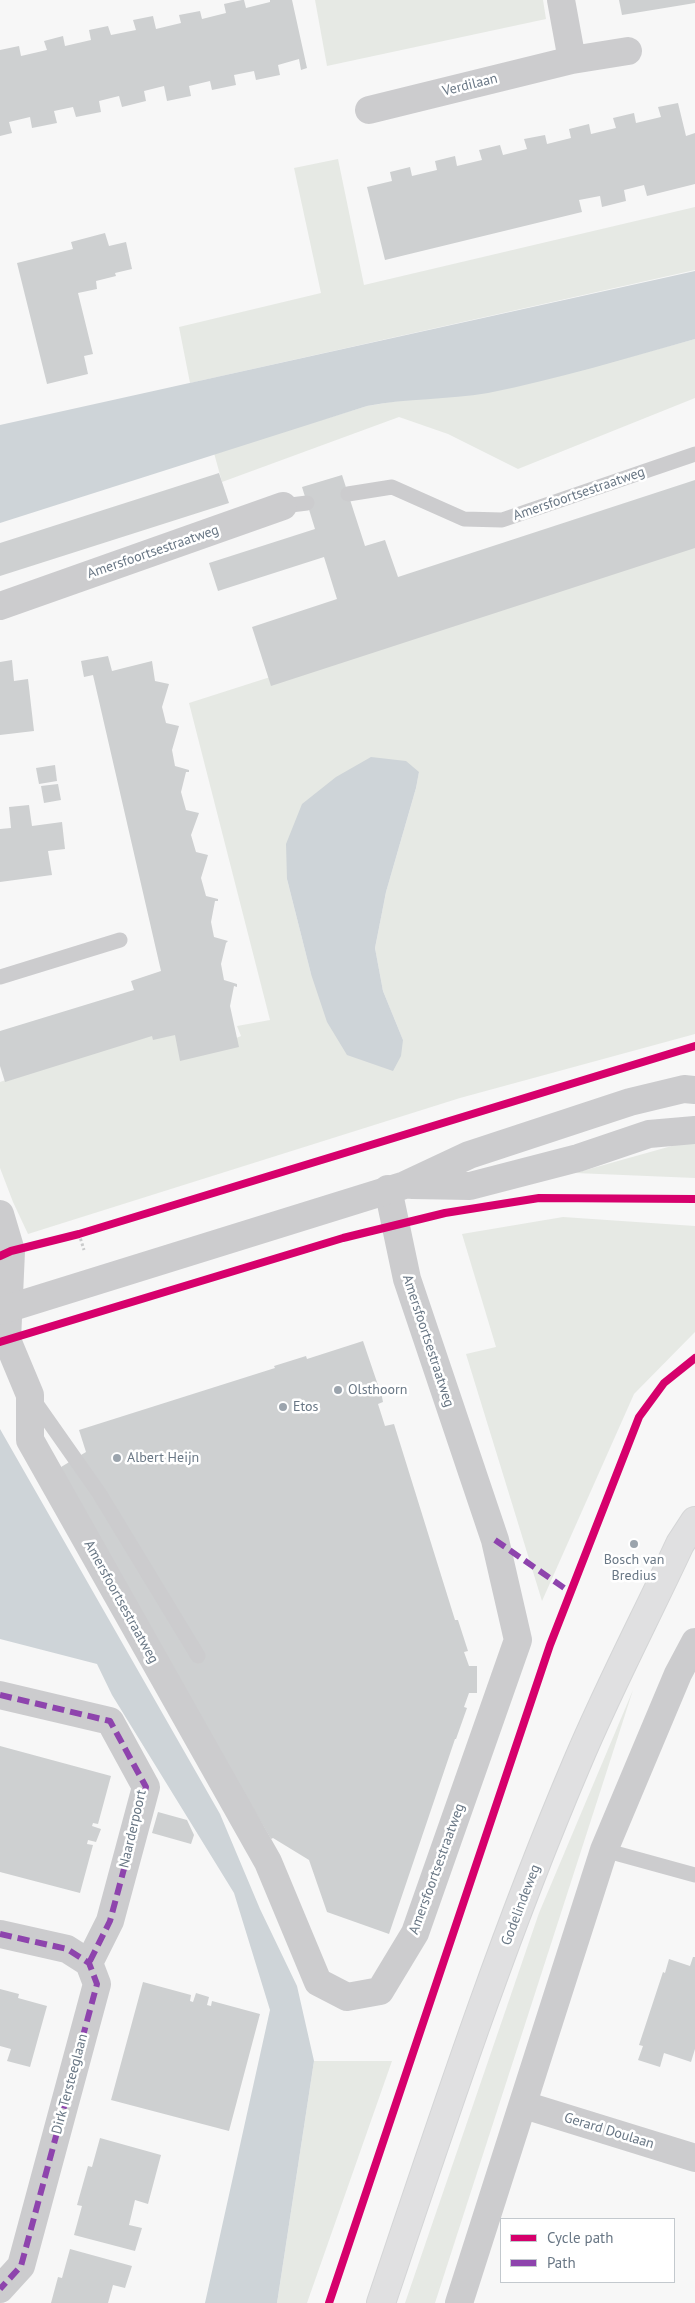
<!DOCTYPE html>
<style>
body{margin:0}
#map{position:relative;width:695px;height:2303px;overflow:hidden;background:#f7f7f7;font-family:"PT Sans",sans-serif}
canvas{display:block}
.legend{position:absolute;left:500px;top:2218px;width:175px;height:65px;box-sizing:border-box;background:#fff;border:1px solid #c3c9ce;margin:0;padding:6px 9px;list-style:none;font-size:15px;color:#697785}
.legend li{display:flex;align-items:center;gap:10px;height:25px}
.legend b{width:25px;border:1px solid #c3c9ce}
</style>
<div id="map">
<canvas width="695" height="2303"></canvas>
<ul class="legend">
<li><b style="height:6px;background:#d6006c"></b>Cycle path</li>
<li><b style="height:6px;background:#8e44ad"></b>Path</li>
</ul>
</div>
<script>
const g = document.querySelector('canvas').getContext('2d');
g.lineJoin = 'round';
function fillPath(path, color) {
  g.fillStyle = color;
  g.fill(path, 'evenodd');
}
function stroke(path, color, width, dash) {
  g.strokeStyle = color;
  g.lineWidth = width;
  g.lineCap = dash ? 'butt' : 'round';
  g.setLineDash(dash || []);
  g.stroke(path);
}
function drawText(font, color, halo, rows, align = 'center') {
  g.font = font + ' "PT Sans",sans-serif';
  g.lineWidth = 5;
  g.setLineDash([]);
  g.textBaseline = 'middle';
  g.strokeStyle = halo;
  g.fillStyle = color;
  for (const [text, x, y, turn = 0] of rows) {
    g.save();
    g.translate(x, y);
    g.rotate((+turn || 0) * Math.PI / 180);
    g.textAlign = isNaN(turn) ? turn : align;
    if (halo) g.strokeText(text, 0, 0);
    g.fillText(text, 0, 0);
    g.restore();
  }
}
fillPath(new Path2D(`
 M315,0H543L546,19L327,66Z
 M338,159L364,285L695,207V270L190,383L179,327L321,293L294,168Z
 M695,339V398L518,469L448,434L399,417L222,482L214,453L367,406L578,371Z
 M695,541V1034L460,1098L28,1234L13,1202L0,1168V1082L177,1020L190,1057L241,1036L237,1026L270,1020L189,703ZM419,772L416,788L386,892L375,948L383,991L403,1040L311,974L287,879Z
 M686,1142L695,1143V1178L575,1173Z
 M563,1217L695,1226V1332L634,1394L542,1601L466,1354L496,1347L462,1234Z
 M633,1690L435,2303H405L539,1913Z
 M314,2061H392L307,2303H277Z`), '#e6e9e4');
fillPath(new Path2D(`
 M695,271V339C627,358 558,379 488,393C448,400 407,398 367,406L0,523V425Z
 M371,757L406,761L419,772L416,788L386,892L375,948L383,991L403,1040L401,1056L393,1071L347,1055L327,1022L311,974L287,879L286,844L302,804L336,777Z
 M0,1429L220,1814L260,1909L297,1986L314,2061L277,2303H205L270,2010L234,1893L112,1695L97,1664L0,1639Z`), '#ced4d8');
fillPath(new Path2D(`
 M242,0H244L246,8L270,2V0H292L307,68L301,70L299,59L278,65L280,75L256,80L254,71L234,75L236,85L212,90L210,81L189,86L191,96L167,101L164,86L144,91L146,101L122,107L119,96L99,101L101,112L76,117L73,107L54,111L57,123L32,128L30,117L9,122L12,133L0,136V50L19,46L21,56L47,50L44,41L63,36L65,46L91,40L89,30L108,26L111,35L136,30L133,20L153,16L156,29L181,23L179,15L200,11L202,19L226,13L224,4Z
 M619,0H695V3L622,15Z
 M678,103L686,136L695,133V184L647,196L644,185L624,190L626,201L602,207L600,196L579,200L582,212L385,260L367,187L392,181L390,172L410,167L412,176L437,170L435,161L455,156L457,166L482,160L479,150L500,145L503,155L527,149L524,139L545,135L547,144L571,138L569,129L589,124L591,134L616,128L613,118L634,113L636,123L661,117L658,107Z
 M105,233L109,246L126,242L132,269L115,273L116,276L96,281L97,289L78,293L93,354L84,356L88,374L47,384L17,263L73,249L71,242Z
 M219,473L229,503L0,576V543Z
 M342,475L365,546L385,540L398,577L695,480V548L271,686L252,627L337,599L324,557L218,591L209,563L315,529L302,487Z
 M108,656L112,671L152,661L155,681L169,684L162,707L166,723L179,726L172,750L175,766L189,770V772H186L181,792L186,810L199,813L191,835L196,852L208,855L201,878L206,896L218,899V901H215L211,922L214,937L228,941L226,943L221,964L224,980L237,984V987L234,986L230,1006L239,1047L180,1061L175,1035L153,1040L152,1036L5,1082L0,1066V1031L134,990L131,981L161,971L93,675L84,677L81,661Z
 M12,660L14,681L28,679L34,731L0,735V662Z
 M55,765L57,781L39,784L36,768Z
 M58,784L61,800L44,803L41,786Z
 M29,805L32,826L62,822L65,849L48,851L52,875L0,882V829L11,828L9,807Z
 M363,1341L382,1397L383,1402L378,1404L385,1426L394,1424L455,1620H458L468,1651L464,1652L469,1666H477V1693H469L464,1707L467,1708L456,1739H455L389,1934L327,1912L309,1860L273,1838L271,1839L56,1470L86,1452L79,1430L275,1368L274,1366L306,1356L307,1359Z
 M0,1746L111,1776L98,1824L93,1823L92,1826L101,1829L96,1842L88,1840L87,1844L93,1845L80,1893L0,1872Z
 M158,1812L187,1820L194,1835L191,1844L152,1833Z
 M693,1957H695V2049L691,2062L664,2053L660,2067L638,2060L643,2046L639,2045L663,1972L665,1973L669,1959L690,1966Z
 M143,1982L191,1995L190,2001L193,2002L196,1993L209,1997L207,2005L211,2006L212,2001L260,2014L229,2131L111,2100Z
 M0,1989L19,1994L18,1998L47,2006L30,2067L7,2061L11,2049L0,2046Z
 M100,2138L161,2155L148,2204L135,2200L129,2225L142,2228L135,2251L74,2235L82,2206L77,2205L88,2166L92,2167Z
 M70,2249L132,2266L125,2288L113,2285L108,2303H51L58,2277L62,2278Z`), '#ced0d1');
const secondary = new Path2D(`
 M381,2303C442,2122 502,1939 577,1763C608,1689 646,1617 680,1544L695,1521`);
stroke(secondary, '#d4d5d6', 30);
stroke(new Path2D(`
 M79,1234L84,1250`), '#cacbcc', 3, [2.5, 2.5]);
stroke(new Path2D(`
 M348,494L392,487L464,519L502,520L695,454
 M283,506L307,503
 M0,977L120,940
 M33,1399L99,1493L198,1656
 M604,1850L695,1875`), '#ccccce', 15);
stroke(new Path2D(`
 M561,0L572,60
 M369,110L572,60L628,51
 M0,606L283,506
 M0,1214L11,1251L7,1340L30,1395V1440L268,1862L318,1982L347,1997L380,1991L415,1933L518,1640L495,1540L407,1279L388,1189
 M0,1695L110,1721L146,1787L110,1921L89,1963
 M0,1934L67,1949L89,1963L97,1984L21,2266L0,2289
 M524,2105L695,2158
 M459,2303L604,1850L678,1674L695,1642`), '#ccccce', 28);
stroke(new Path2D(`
 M412,1185L470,1186L578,1158L649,1134L695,1130
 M0,1311L405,1185L469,1155L630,1102L684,1089L695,1090`), '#ccccce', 28);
stroke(secondary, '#e0e0e1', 28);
stroke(new Path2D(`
 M495,1540L570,1592
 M0,1695L110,1721L146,1787L110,1921L89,1963
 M0,1934L67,1949L89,1963L97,1984L21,2266L0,2289`), '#8e44ad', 6, [12, 6]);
stroke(new Path2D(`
 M0,1256L11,1251L79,1234L695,1046
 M0,1342L343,1238L445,1213L539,1198L695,1199
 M329,2303L550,1645L639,1417L664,1383L695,1358`), '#d6006c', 8);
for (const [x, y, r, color] of [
 [338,1390,5,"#9ba4ad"],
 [283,1407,5,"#9ba4ad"],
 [117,1458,5,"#9ba4ad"],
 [634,1544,5,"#9ba4ad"]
]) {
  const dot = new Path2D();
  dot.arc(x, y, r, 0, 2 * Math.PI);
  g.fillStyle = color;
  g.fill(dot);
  stroke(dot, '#fff', 2);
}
drawText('14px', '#697785', '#fff', [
 ["Verdilaan",470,85,-14],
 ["Amersfoortsestraatweg",579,494,-19],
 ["Amersfoortsestraatweg",153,552,-19],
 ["Amersfoortsestraatweg",428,1341,72],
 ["Amersfoortsestraatweg",121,1602,61],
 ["Naarderpoort",133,1829,-77],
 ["Amersfoortsestraatweg",437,1869,-70],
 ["Godelindeweg",521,1905,-69],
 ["Dirk Tersteeglaan",70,2084,-75],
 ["Gerard Doulaan",609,2131,17]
]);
drawText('14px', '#697785', '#fff', [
 ["Olsthoorn",348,1390],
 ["Etos",293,1407],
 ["Albert Heijn",127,1458],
 ["Bosch van",634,1560,"center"],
 ["Bredius",634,1576,"center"]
], 'left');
</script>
